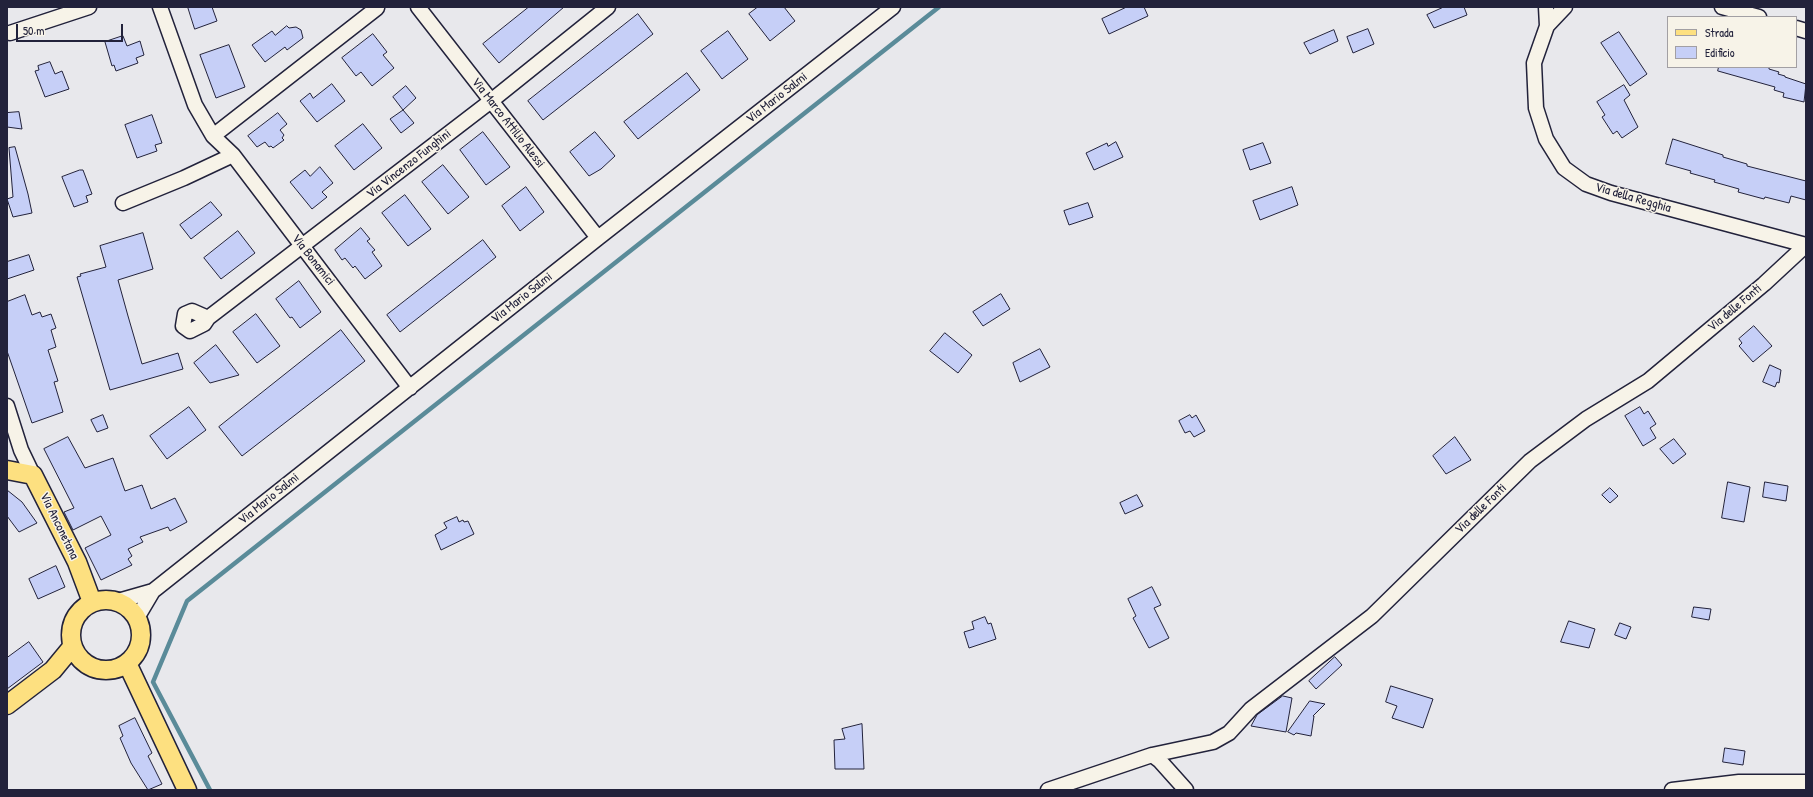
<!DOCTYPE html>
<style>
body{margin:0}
#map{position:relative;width:1813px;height:797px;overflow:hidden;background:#e8e8ec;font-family:"Patrick Hand",sans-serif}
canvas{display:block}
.frame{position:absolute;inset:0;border:8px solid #22223b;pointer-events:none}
.legend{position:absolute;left:1667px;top:16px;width:130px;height:52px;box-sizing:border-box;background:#f7f3e8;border:1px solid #a29fa3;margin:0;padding:5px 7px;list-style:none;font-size:12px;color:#22223b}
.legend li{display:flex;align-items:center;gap:8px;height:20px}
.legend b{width:20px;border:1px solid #a29fa3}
.scale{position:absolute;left:16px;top:24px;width:107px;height:18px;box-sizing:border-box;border:2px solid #22223b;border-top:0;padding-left:5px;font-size:12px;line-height:14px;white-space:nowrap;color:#22223b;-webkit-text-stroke:3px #f7f3e8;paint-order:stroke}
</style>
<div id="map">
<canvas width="1813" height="797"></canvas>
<div class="frame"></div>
<ul class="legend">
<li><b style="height:5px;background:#fde080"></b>Strada</li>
<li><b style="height:11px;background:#c6cff7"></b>Edificio</li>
</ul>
<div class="scale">50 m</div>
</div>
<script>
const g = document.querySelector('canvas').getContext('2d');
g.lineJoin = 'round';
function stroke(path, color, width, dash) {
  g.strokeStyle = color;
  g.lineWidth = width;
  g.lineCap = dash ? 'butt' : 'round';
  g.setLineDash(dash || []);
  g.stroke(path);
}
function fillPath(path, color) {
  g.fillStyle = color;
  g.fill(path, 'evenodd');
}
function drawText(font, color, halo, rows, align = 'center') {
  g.font = font + ' "Patrick Hand",sans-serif';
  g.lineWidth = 3;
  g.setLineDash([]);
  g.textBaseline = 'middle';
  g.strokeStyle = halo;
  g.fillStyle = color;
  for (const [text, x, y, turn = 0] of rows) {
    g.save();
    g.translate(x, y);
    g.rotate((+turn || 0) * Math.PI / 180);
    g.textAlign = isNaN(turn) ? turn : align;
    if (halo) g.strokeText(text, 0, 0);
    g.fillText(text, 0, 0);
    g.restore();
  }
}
stroke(new Path2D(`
 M210,790L153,682L187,601L939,7`), '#5a8b99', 4.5);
const building = new Path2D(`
 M188,7H212L217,21L195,29Z
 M529,7H564L499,63L483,44Z
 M758,7H784L795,21L770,41L749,14Z
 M1127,7H1144L1148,16L1109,34L1102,19Z
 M1444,7H1464L1467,15L1434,28L1427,15Z
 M638,14L653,34L543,120L528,101Z
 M287,26L289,28L296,27L301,30L303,38L287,50L285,47L265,62L252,45L272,31L275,35Z
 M1368,29L1374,44L1353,53L1347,37Z
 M1334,30L1338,41L1310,54L1304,43Z
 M728,31L748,59L722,79L701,51Z
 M1619,32L1647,74L1630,86L1601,43Z
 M373,34L387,52L383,55L394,68L372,86L361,72L356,76L342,58Z
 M123,36L127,46L140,41L144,55L136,58L138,63L116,71L114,65L112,66L105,42Z
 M229,45L245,87L216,98L200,55Z
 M50,62L55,74L62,71L69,89L45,97L35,71L39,70L38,66Z
 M1719,67H1769V69L1779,72L1778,74L1785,76V77L1806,84L1804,102L1783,97L1784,93L1774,90L1775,87L1718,71Z
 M687,73L700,90L638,139L624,122Z
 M332,84L345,101L317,122L300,101L310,93L313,98Z
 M1624,85L1630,95L1624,100L1638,127L1622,138L1617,131L1613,134L1602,117L1605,115L1597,102Z
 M406,86L416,98L403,110L414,123L401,133L390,119L403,110L393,97Z
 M19,112L22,129L7,127V113Z
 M278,113L287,124L280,130L284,135L282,138L284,140L273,148L271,146L269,147L265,142L257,147L248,136Z
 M152,115L162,143L155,145L157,151L137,158L125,125Z
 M363,124L382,148L354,170L335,146Z
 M483,132L510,167L486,185L460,150Z
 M595,132L615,156L601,169L589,176L570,152Z
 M1673,139L1723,155V157L1747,164V166L1806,181V200L1791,196L1789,203L1765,197L1764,199L1738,192L1739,189L1714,182L1715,180L1690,173L1691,171L1666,164Z
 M1116,142L1123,157L1094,170L1086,153L1107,143L1108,146Z
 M1263,143L1271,163L1250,170L1243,150Z
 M15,147L28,194L32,213L13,217L7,199L13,197L9,148Z
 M443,165L469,197L448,214L422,182Z
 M320,167L333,183L322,192L327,197L312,209L290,182L305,170L310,176Z
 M80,170H83L92,194L86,196L88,202L74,207L62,177Z
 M526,187L544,212L520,231L502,206Z
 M1292,187L1298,205L1260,220L1253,201Z
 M405,195L431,229L408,246L382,213Z
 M211,202L222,215L191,239L180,225Z
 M1088,203L1093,217L1069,225L1064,211Z
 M361,228L370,239L367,241L375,250L372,252L382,266L365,279L355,266L353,268L345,258L342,260L335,250Z
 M238,231L255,253L221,279L204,258Z
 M143,233L153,269L118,280L128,316L142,364L178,353L183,369L110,390L77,277L81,276L80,274L106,267L100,246Z
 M483,240L496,257L400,332L387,315Z
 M29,255L34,270L7,279V262Z
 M299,281L321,312L300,328L292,317L290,318L276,299Z
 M1001,294L1010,309L983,326L973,312Z
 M25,295L32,315L40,312L42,317L51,314L56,328L51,330L56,347L48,350L58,381L54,382L63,412L32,423L7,351V302Z
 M256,314L280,346L257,363L233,332Z
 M1754,326L1772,346L1753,362L1739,346L1742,343L1739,339Z
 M341,330L365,361L242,456L219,427Z
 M945,333L972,355L958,373L930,351Z
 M216,345L239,375L210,383L194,363Z
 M1040,349L1050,367L1020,382L1013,363Z
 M1770,365L1781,370L1779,383L1777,382L1775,387L1763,382Z
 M189,407L206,430L167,459L150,436Z
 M1640,407L1644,414L1648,411L1656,424L1650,428L1656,438L1643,446L1625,416Z
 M103,415L108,428L97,432L91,420Z
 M1190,415L1192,418L1196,415L1205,431L1194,437L1190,431L1185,433L1179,421Z
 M68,437L85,468L113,458L125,491L142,485L151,509L175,498L187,522L170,531L168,527L140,537L143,542L128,549L132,556L128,559L132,565L101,580L85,548L111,535L101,516L73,530L64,512L74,508L44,449Z
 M1455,437L1471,460L1446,474L1433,456Z
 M1674,439L1686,454L1673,464L1660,449Z
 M1728,482L1750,487L1744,522L1722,518Z
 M1765,482L1788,486L1786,501L1763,497Z
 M1610,488L1618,496L1610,503L1602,495Z
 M7,490L22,502L37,523L19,532L7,516Z
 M1137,495L1143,506L1125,514L1120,503Z
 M457,517L459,522L463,520L464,522L468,521L474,534L441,550L435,535L447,528L444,523Z
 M56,566L65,587L38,599L29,579Z
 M1152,587L1161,605L1154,608L1169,638L1149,648L1133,618L1136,616L1128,599Z
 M1694,607L1711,609L1709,620L1692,617Z
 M985,617L988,624L991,623L996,639L969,648L964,632L974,629L972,622Z
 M1569,621L1595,629L1589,648L1561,642Z
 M1620,623L1631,627L1626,639L1615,635Z
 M29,642L43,662L7,689V658Z
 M1335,657L1342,665L1316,689L1309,681Z
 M1391,686L1433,699L1423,728L1392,718L1397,706L1386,702Z
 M1283,696L1292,698L1286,732L1251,726L1257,715Z
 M1310,701L1325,704L1313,716H1314L1311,736L1296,733L1294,735L1288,732Z
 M135,718L152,753L148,756L162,784L148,790L131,763L120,738L123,736L119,726Z
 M862,724L864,769H835L834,740L845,739L842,729Z
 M1725,748L1745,751L1743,765L1723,762Z`);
fillPath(building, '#c6cff7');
stroke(building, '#22223b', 1);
const minor = new Path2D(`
 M160,7L195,105L213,136L233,155L410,388
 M418,7L598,238
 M1546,7L1547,26L1534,63L1536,108L1546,139L1564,168L1586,184L1611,193L1806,245
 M1722,7L1759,17
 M1547,26L1565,7
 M1796,28L1806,31
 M10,33L89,7
 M213,136L377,8
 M123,203L184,178L233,155
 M208,318L192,311L185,314L183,326L190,331L204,324L208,318L491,101L608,7
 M7,406L21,450L33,475
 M118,601L153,591
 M137,618L153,591L598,238L893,7
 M1152,755L1160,761L1186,790
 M1048,790L1152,755L1213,742L1229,733L1251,709L1372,616L1530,461L1586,419L1648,381L1764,284L1806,245
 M1672,790L1739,782H1806`);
const major = new Path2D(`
 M7,470L33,475L77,562L92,602
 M71 635a35 35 0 1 1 70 0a35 35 0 1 1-70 0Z
 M127,663L187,790
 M7,705L53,670L72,647`);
stroke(minor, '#22223b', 17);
stroke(major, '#22223b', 21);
stroke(minor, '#f7f3e8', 14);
stroke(major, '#fde080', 18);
drawText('13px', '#22223b', '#f7f3e8', [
 ["Via Mario Salmi",777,98,-38],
 ["Via Marco Attilio Alessi",508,123,52],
 ["Via Vincenzo Funghini",409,164,-38],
 ["Via della Regghia",1633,198,16],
 ["Via Bonamici",313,260,52],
 ["Via Mario Salmi",522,298,-38],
 ["Via delle Fonti",1735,308,-40],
 ["Via Mario Salmi",269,499,-39],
 ["Via delle Fonti",1481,509,-44],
 ["Via Anconetana",59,526,64]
]);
</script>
